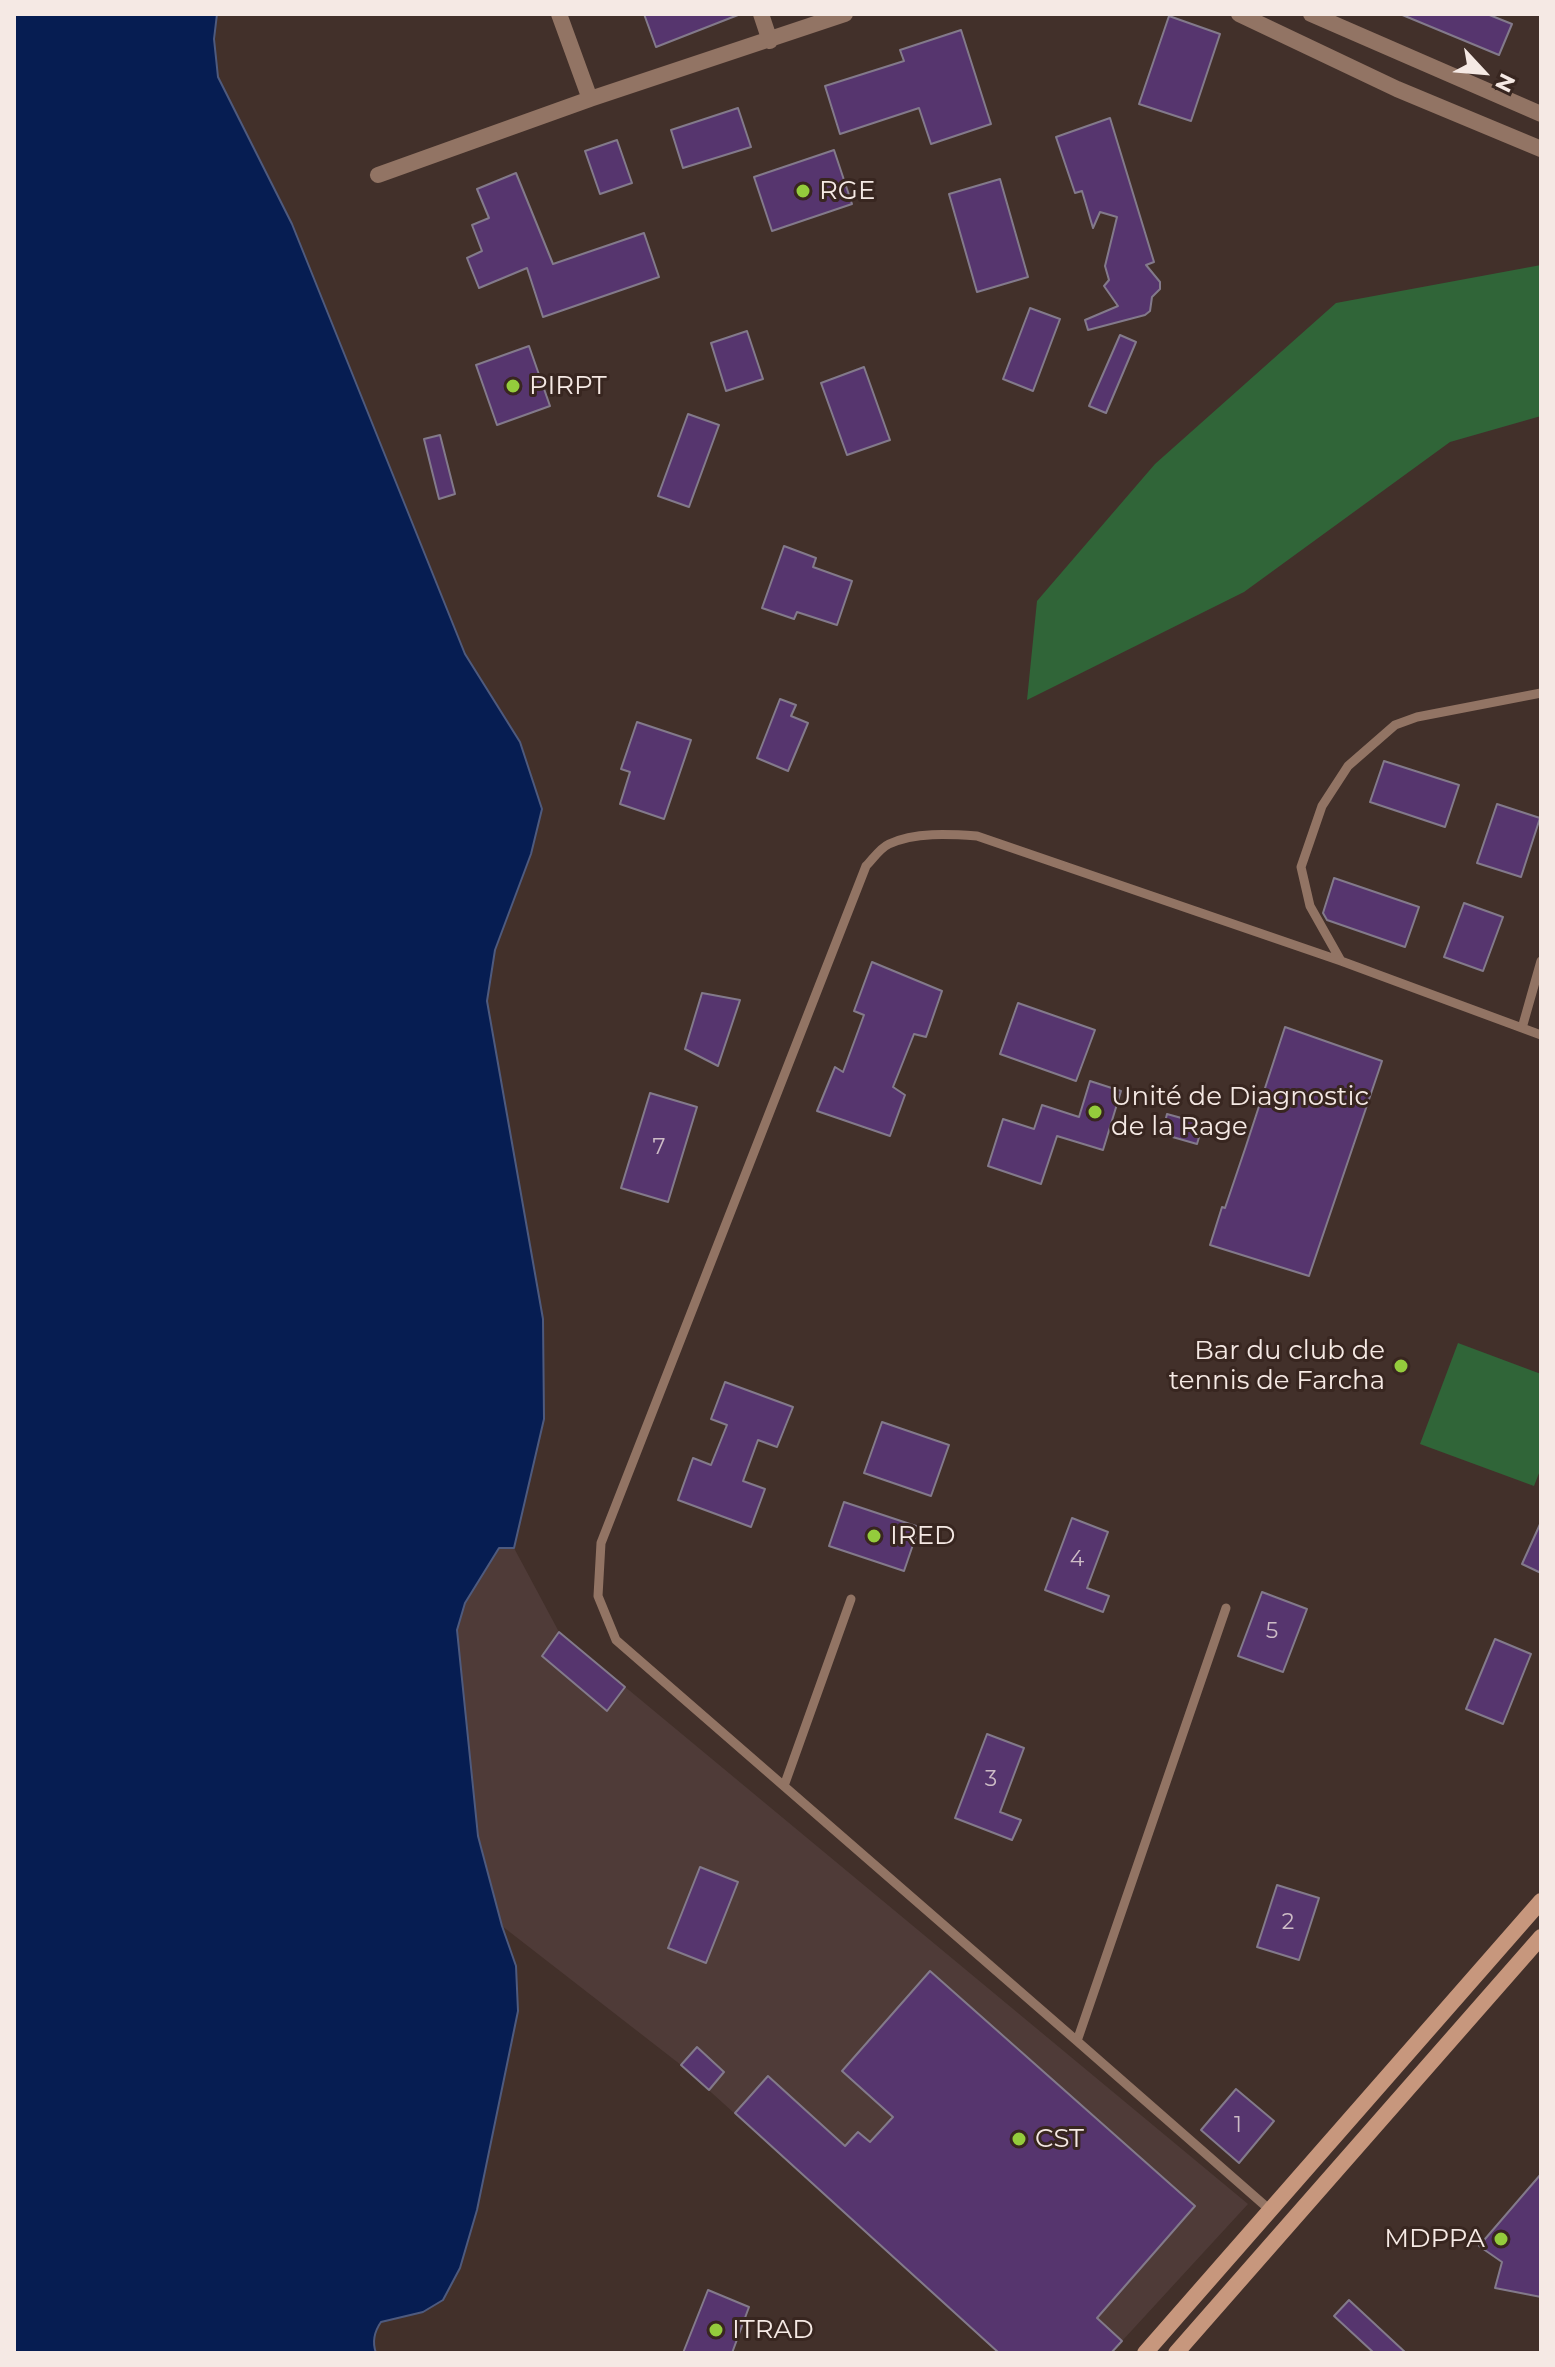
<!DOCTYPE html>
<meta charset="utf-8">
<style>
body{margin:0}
#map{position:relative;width:1555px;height:2367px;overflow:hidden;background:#42302a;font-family:Montserrat,sans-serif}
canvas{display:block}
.frame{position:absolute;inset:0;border:16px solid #f5e9e4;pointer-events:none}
.north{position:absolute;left:1443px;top:32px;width:80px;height:80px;-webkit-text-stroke:6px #382620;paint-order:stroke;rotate:116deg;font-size:22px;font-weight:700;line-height:32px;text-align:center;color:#f5e9e4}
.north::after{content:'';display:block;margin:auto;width:28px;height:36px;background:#f5e9e4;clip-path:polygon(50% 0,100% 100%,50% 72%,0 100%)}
</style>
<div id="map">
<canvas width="1555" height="2367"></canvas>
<div class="frame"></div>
<div class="north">N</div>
</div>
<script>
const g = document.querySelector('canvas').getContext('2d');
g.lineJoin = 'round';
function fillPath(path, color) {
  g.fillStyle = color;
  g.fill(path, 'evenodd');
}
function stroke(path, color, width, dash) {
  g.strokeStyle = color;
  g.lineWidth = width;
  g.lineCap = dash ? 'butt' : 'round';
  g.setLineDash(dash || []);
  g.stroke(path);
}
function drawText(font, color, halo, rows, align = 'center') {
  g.font = font + ' Montserrat,sans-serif';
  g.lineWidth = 6;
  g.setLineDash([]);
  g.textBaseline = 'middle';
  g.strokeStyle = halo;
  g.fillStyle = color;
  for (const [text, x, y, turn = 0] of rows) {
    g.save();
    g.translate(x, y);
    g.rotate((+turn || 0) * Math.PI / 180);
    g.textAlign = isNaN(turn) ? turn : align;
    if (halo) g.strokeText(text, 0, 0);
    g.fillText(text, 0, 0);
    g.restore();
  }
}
fillPath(new Path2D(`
 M499,1548H514L559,1632L1248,2204L1111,2353H999L681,2065L502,1926L478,1836L457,1630L465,1603Z`), '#4f3b38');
fillPath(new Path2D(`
 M1541,265V416L1450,442L1244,592L1027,700L1037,601L1155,464L1336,303Z
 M1458,1343L1541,1374V1468L1534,1486L1420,1444Z`), '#306538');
const water = new Path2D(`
 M14,14H217L214,39L218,77L292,224L465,654L520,742L542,809L531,854L495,950L487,1001L543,1319L544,1419L514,1548H499L465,1603L457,1630L478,1836L502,1926L516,1966L518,2011L477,2210L460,2268L443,2300L423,2312L381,2322C374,2332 372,2342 376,2353H14Z`);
fillPath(water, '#061d52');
stroke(water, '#4e5a7e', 2);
const building = new Path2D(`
 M644,14H737L738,15L656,47Z
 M1400,14H1487L1512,24L1499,55Z
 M1169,16L1220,34L1191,121L1139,104Z
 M961,30L991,124L931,144L919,108L840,134L825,86L904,61L900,50Z
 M738,108L751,147L683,168L671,130Z
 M1110,118L1154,262L1146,265L1160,282V289L1152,297L1150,311L1145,315L1088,330L1085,320L1118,306L1104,286L1109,280L1105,266L1117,217L1100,212L1093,228L1082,191L1075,193L1056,137Z
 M617,140L632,183L600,194L585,151Z
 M834,150L852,204L772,231L754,177Z
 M516,173L553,264L644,233L659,277L543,317L527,268L479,288L467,258L482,251L472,225L489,218L477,189Z
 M1000,179L1028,277L977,292L949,194Z
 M1030,308L1060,319L1033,391L1003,379Z
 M747,331L763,379L726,391L711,343Z
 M1120,335L1136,342L1106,413L1089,406Z
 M529,346L550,406L497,425L476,365Z
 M864,367L890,440L847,455L821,383Z
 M688,414L719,425L689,507L658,496Z
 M440,435L455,494L439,499L424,439Z
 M784,546L816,558L813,567L852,581L837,625L797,612L794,619L762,608Z
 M780,699L796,705L791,716L808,723L788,771L757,758Z
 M637,722L691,740L664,819L620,804L630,772L621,769Z
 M1384,761L1459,785L1445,827L1370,802Z
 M1497,804L1540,818L1521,877L1477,863Z
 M1334,878L1419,907L1405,947L1327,920L1323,913Z
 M1464,903L1503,917L1483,971L1444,957Z
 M872,962L942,991L926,1037L914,1034L893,1087L905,1095L890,1136L817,1111L835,1067L843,1072L864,1015L854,1011Z
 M702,993L740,1000L718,1066L685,1049Z
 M1018,1003L1095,1030L1076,1081L1000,1054Z
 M1285,1027L1382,1061L1309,1276L1210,1245L1222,1207L1225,1208L1246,1146Z
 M1090,1081L1121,1091L1103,1150L1057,1136L1041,1184L988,1166L1003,1119L1034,1129L1042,1105L1079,1117Z
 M650,1093L697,1107L668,1202L621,1188Z
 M1167,1114L1203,1124L1197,1144L1162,1134Z
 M725,1382L793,1407L777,1447L758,1440L743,1481L765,1489L751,1527L678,1500L693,1458L711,1465L727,1425L711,1419Z
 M882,1422L949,1445L931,1496L864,1473Z
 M844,1502L919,1527L904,1571L829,1546Z
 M1072,1518L1108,1532L1087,1588L1109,1596L1103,1612L1045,1590Z
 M1541,1522V1573L1522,1564Z
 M1262,1592L1307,1609L1283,1672L1238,1656Z
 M559,1632L625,1687L607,1711L542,1656Z
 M1495,1639L1531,1654L1503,1724L1466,1709Z
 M987,1734L1024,1748L1000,1812L1021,1820L1012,1840L955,1818Z
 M700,1867L738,1882L706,1963L668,1948Z
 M1277,1885L1319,1898L1299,1960L1257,1947Z
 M930,1971L1195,2206L1097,2318L1122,2341L1111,2353H999L735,2113L768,2076L845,2146L858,2132L870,2142L893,2117L842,2071Z
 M697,2047L724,2072L709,2090L681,2065Z
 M1236,2089L1274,2121L1239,2163L1201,2130Z
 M1541,2174V2297L1495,2288L1502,2262L1479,2246Z
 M708,2290L749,2307L732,2353H683Z
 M1349,2300L1406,2353H1374L1334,2316Z`);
fillPath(building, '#56356e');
stroke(building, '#837a8b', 2);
stroke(new Path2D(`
 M1341,961L1310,906L1301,867L1322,806L1348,766L1395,725L1417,717L1541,693
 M1522,1028L1541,961
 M1226,1608L1077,2041L1270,2210
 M784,1786L851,1599
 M1077,2041L616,1640L598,1596L601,1543L866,866C873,859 880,848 889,844C915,832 949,834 977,836L1341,961L1541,1035`), '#927464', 9);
stroke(new Path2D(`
 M559,14L590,99
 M761,14L770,41
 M378,175L590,99L845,14`), '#927464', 16);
stroke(new Path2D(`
 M1239,14L1397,89L1541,149
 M1311,14L1541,114`), '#927464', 16);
stroke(new Path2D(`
 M1145,2353L1541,1901
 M1176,2353L1541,1937`), '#c7977d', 16);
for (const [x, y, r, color] of [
 [803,191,8,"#94cc3c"],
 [513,386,8,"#94cc3c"],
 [1095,1112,8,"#94cc3c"],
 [1401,1366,8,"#94cc3c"],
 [874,1536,8,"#94cc3c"],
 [1019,2139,8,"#94cc3c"],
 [1501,2239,8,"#94cc3c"],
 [716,2330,8,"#94cc3c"]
]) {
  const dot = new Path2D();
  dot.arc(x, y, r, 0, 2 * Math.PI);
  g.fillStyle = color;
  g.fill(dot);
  stroke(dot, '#382620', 3);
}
drawText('22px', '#cdbcc6', null, [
 ["7",659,1148],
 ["4",1077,1560],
 ["5",1272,1632],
 ["3",991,1780],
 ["2",1288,1923],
 ["1",1238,2126]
]);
drawText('26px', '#f5e9e4', '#382620', [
 ["RGE",819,191],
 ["PIRPT",529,386],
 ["Unité de Diagnostic",1111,1097],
 ["de la Rage",1111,1127],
 ["Bar du club de",1385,1351,"right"],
 ["tennis de Farcha",1385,1381,"right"],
 ["IRED",890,1536],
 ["CST",1035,2139],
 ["MDPPA",1485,2239,"right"],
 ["ITRAD",732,2330]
], 'left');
</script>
